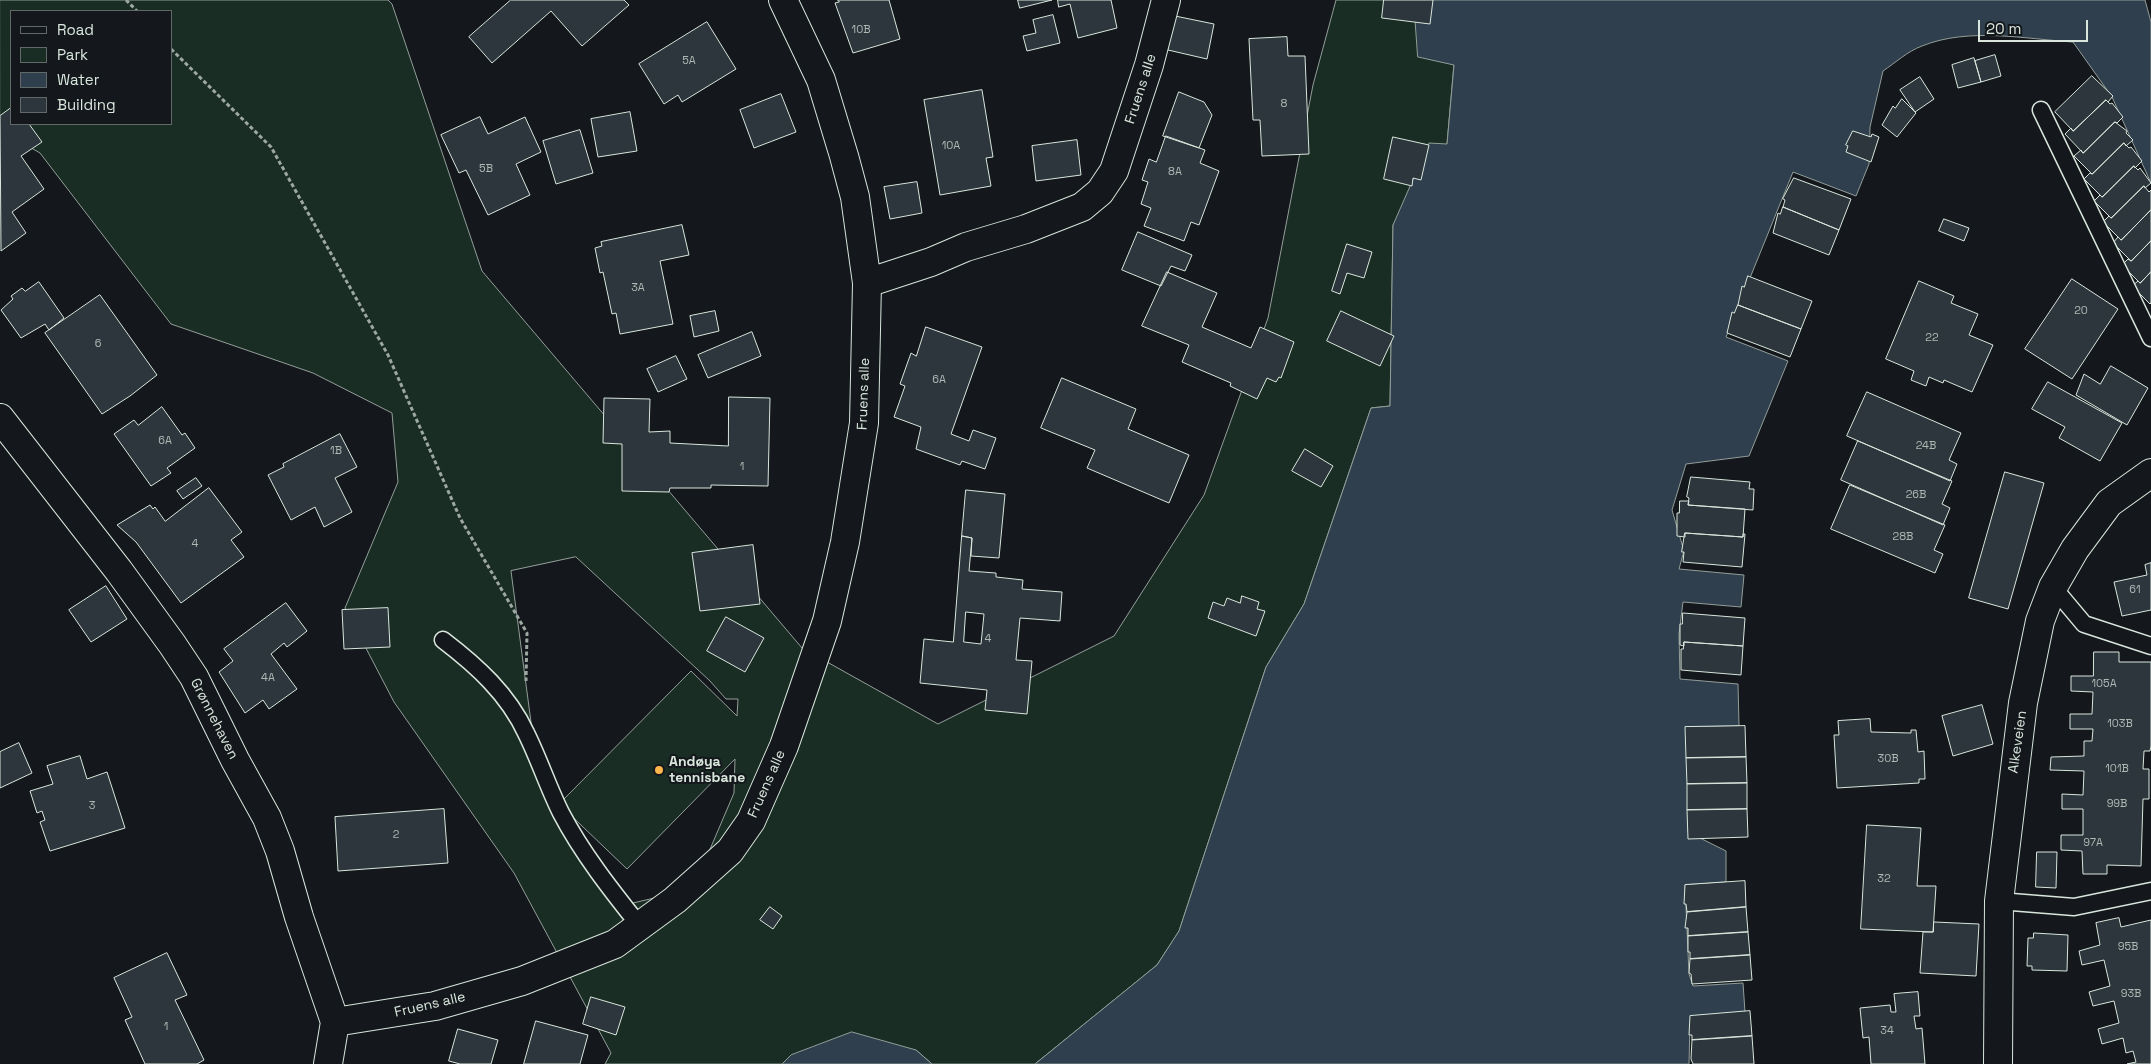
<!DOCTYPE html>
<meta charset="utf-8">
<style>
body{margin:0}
#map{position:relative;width:2151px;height:1064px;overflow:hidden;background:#14181c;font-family:"Space Grotesk",sans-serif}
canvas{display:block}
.legend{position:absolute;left:10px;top:10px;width:162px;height:115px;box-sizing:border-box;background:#14181c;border:1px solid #626a69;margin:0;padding:6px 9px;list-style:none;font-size:15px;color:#d8e6dc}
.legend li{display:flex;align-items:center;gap:10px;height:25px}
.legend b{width:25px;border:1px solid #626a69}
.scale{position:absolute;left:1978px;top:20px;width:110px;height:22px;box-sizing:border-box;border:2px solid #d8e6dc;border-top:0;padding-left:6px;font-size:15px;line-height:18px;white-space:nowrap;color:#d8e6dc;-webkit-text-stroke:4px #14181c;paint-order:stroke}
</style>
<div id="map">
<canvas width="2151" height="1064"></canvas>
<ul class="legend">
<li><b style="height:6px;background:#14181c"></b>Road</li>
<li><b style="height:14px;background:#1a2d24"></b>Park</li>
<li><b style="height:14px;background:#2f3f4d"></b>Water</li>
<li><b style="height:14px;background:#2c363c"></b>Building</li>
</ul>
<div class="scale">20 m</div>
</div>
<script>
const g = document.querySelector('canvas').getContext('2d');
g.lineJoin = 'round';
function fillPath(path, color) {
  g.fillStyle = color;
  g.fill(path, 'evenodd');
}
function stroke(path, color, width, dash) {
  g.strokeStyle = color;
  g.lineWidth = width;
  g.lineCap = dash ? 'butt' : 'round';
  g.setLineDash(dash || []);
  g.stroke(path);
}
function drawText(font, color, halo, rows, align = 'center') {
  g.font = font + ' "Space Grotesk",sans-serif';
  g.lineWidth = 4;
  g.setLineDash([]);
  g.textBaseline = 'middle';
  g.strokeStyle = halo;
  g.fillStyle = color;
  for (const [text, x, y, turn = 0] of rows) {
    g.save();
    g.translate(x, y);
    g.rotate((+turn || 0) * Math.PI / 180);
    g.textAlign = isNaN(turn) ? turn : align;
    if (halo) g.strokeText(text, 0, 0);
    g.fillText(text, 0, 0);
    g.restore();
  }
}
const green = new Path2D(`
 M0,0H388L392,4L482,271L802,648L938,724L1114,636L1204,495L1268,318L1313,85L1336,0H1414L1454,64L1447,144L1393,225L1390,406L1371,408L1304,604L1266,667L1179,931L1157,965L1035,1064H932L916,1050L791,1055L782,1064H605L611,1053L514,873L394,702L345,608L398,482L392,413L313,373L171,324L40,153L0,130ZM11,11H171V124H11ZM576,557L710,681L726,699H738L737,716L691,671L559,804L627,869L735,759L734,793L693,889L620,906L538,775L511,571Z`);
fillPath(green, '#1a2d24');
stroke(green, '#939e99', 1);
const water = new Path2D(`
 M1414,0H2145L2151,22V183L2112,97L2073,42C2025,39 1969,27 1922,46C1908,51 1895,63 1883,71L1870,127L1869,164L1856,196L1793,172L1726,337L1788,361L1749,456L1686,464L1672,510L1684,551L1679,569L1744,575L1741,607L1683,602L1679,634L1680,679L1738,684L1739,726L1687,727L1688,832L1726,851V882L1685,885L1689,974L1693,986L1743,983L1745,1012L1690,1024L1689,1064H1035L1157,965L1179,931L1266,667L1304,604L1371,408L1390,406L1393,225L1429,143L1447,144L1454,65L1418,57Z
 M852,1032L916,1050L932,1064H782L791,1055Z`);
fillPath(water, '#2f3f4d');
stroke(water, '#939e99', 1);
const building = new Path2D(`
 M511,0H624L629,5L582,46L551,11L492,63L469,37Z
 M838,0H889L900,39L853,53L835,3L839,2Z
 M1018,0H1052L1020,8Z
 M1058,0H1111L1117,28L1078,38L1070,4L1059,7Z
 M1384,0H1433L1430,24L1382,18Z
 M1053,15L1060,43L1027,51L1023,36L1036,33L1033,20Z
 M1175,16L1214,24L1207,59L1168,50Z
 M707,22L736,69L682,102L678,95L664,104L639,64Z
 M1287,37L1288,56H1305L1309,154L1262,156L1260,120H1253L1249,39Z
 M1995,55L2001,76L1981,82L1975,61Z
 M1974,58L1981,82L1958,88L1952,65Z
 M2092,76L2113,96L2108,102L2106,100L2073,131L2055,112Z
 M1920,77L1934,99L1915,112L1900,90Z
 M982,90L993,157L986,158L991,186L940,195L924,100Z
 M1179,92L1204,102L1212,115L1199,148L1163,136Z
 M781,94L796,132L754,148L740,110Z
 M1902,99L1916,113L1897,137L1882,125L1893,106L1895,108Z
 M2106,100L2110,104L2112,103L2123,117L2117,123L2115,122L2083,153L2065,134L2071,128L2073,131Z
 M11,108V124H29L42,142L21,156L44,189L12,212L26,233L1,251L0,116Z
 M630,112L637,151L598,157L591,119Z
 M480,117L488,134L525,117L541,152L516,164L530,195L488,215L466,170L459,173L441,135Z
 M2115,122L2127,131L2126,133L2133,140L2126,146L2124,143L2092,174L2074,156L2081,150L2083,153Z
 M580,130L593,173L556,184L543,141Z
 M1853,131L1871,137L1872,134L1879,137L1871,162L1846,152L1848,146L1846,145Z
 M1166,136L1205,150L1200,163L1219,171L1199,225L1191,222L1184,241L1144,226L1151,208L1141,204L1148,182L1142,180L1149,159L1156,162Z
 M1393,137L1429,145L1421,180L1413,178L1412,186L1384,179Z
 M1077,140L1081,175L1036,181L1032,146Z
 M2124,143L2129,148L2131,147L2142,161L2135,168L2134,166L2102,197L2084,179L2090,173L2092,174Z
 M2134,166L2138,170L2140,168L2151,183L2145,188L2144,186L2111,218L2094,201L2100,195L2102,197Z
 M1794,178L1851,199L1839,230L1783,207L1785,200L1783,199Z
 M917,182L922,213L890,219L884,187Z
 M2144,186L2149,192L2151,190V210L2121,240L2103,222L2109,216L2111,218Z
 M1783,207L1839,230L1829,255L1773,233L1778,213L1780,214Z
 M2151,210V241L2131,261L2113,243L2118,237L2121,240Z
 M1944,219L1969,228L1964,241L1939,231Z
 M682,225L689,255L660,261L673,324L620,334L616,313L612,314L603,272L600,273L595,248L602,246L601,242Z
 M1138,232L1192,255L1185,271L1171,266L1161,286L1122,270Z
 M2151,241V272L2140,283L2122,265L2128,259L2131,261Z
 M1347,244L1372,252L1364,278L1347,273L1340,294L1332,291Z
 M1167,272L1217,293L1202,327L1251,348L1260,327L1294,342L1281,378L1279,377L1276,382L1267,378L1257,399L1230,386L1231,383L1182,362L1189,345L1142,326Z
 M2151,272V303L2150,304L2132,286L2138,281L2140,283Z
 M1748,276L1812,301L1801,329L1738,305L1742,286L1744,287Z
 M2072,279L2118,309L2072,379L2025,349Z
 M1919,281L1954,296L1951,303L1978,314L1969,335L1993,345L1972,392L1944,380L1943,383L1929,377L1926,386L1911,380L1914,371L1886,359Z
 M39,282L64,318L49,330L45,324L21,338L1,310L13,299L11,296L22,288L25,291Z
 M100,295L157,375L130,396L102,414L45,333Z
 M1738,305L1801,329L1790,357L1727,333L1732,312L1734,313Z
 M715,311L719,331L694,337L690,316Z
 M1341,311L1394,336L1380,366L1327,341Z
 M926,327L982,347L951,434L969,441L973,430L996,438L985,469L962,461L960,465L916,449L921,427L894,417L905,386L900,384L911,353L916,356Z
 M752,332L761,356L708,378L698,355Z
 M676,356L687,379L658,392L647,369Z
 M2111,366L2148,388L2127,425L2076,395L2084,374L2100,384Z
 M1062,378L1136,409L1128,429L1189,455L1169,503L1087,468L1095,450L1041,428Z
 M2048,382L2122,423L2100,461L2059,438L2065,427L2032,409Z
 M1867,392L1961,433L1949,460L1957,464L1950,481L1847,436Z
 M729,397L770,398L768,486L711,485V488H670L669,492L622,491V444L603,443L604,398L650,399L649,432L670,431V443L728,446Z
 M162,407L182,435L185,433L195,448L167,468L171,473L151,486L114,434L134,420L138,425Z
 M340,434L357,467L335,478L352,512L324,527L315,507L291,520L268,475L284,467L283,464Z
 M1858,441L1952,481L1942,504L1950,508L1943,525L1841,480Z
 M1305,449L1333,466L1321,487L1292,471Z
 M2005,472L2044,483L2008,609L1969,598Z
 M1691,477L1750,482L1749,489H1754L1753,510L1688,505L1689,498L1687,497Z
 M196,478L202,486L183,499L177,491Z
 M1850,485L1945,525L1934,550L1943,554L1935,573L1831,529Z
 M209,488L242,532L231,540L244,557L181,603L136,542L117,525L150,505L153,509L155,507L165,521Z
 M966,490L1005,494L999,558L971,556L972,538L962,536Z
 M1680,501H1689L1688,505L1745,509L1743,537L1685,533V537L1677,536V513H1679Z
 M1685,533L1743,537V534H1745L1742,567L1683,562L1684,552H1682Z
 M962,536L972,538L969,571L996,573V577L1023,580L1022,589L1062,592L1060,621L1020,618L1016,660L1032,661L1027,714L985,710L987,690L920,683L924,639L953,642ZM966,612L984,614L981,644L964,642Z
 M753,545L760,604L700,611L692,553Z
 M2151,563V610L2122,616L2114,582L2147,575L2145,565Z
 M106,586L127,619L91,642L69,610Z
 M1242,596L1259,602L1257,609L1265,611L1256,636L1208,618L1213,602L1224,606L1227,598L1240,603Z
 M286,603L307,631L287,647L284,643L271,654L297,689L269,709L263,700L245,713L219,672L233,661L224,649Z
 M388,608L390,647L344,649L342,610Z
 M1683,613L1745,618L1743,646L1684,642V646L1680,645V624H1682Z
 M726,617L764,638L745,672L707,651Z
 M1684,642L1743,646L1741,675L1681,670V649H1683Z
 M2094,652H2119V662H2151V746L2150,751H2144L2143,769H2149V799H2143L2141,866L2107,865V874H2083L2082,851L2061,850V835H2083V809H2062V794L2083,795L2084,771L2050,770L2051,757L2084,756V741H2092L2093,729H2070V714H2092L2093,692L2071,691V676H2093Z
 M1982,705L1993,744L1953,756L1942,716Z
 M1870,719L1871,732L1911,733V730H1916L1918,752L1924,751L1925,779H1919V783L1837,788L1834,735H1839L1838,721Z
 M1745,726L1746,757L1686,758L1685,727Z
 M19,743L32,773L0,788V752Z
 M80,756L87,779L107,772L125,828L50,851L40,822L45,820L42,811L37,813L30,791L53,784L47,766Z
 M1746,757L1747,783L1687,784L1686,758Z
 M1747,783V809L1687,810V784Z
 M444,809L448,863L338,871L335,817Z
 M1747,809L1748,837L1688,839L1687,810Z
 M1867,825L1921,828L1917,886H1936L1933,932L1861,929Z
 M2037,852H2057L2056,888L2036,887Z
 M1745,881L1746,907L1687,912L1686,904H1684L1685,885Z
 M770,907L782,916L773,929L760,920Z
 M1746,907L1748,932L1688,936V928H1685L1687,912Z
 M2119,918L2121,927L2151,920V1064H2127L2136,1062L2133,1051L2126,1053L2123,1038L2102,1044L2098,1029L2119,1023L2114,1001L2093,1006L2089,992L2110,986L2104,960L2082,965L2079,951L2100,945L2096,923Z
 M1934,922L1979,924L1976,976L1920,973L1923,932H1933Z
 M1748,932L1750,955L1690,959V952H1688V936Z
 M2034,933L2068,935L2067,971L2032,970V966H2027L2028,938H2033Z
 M167,953L187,995L175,1000L204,1060L197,1064H145L125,1020L132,1017L114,978Z
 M1750,955L1752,980L1692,984L1691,974L1689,973L1690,959Z
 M1918,992L1920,1016H1914L1916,1029L1922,1028L1925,1064H1871L1869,1037L1863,1038L1860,1008L1890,1005L1891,1012H1896L1894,994Z
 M591,997L625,1007L616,1035L583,1024Z
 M1750,1011L1752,1036L1692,1040V1035H1689L1690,1016Z
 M536,1021L588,1035L580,1064H524Z
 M458,1029L498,1040L491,1064H460L449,1061Z
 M1752,1036L1754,1064H1693L1691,1059L1692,1040Z`);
fillPath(building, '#2c363c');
stroke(building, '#d8e6dc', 1);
const service = new Path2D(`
 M2041,110L2151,338
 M2053,587L2084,624L2151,646
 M443,640C477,666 508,694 526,733C539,759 548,787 561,813C582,853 611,890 639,925
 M1999,901L2074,907L2151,891`);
const minor = new Path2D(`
 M867,283L931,262L966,247L1026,229L1082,207L1100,192L1114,171L1149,65L1166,0
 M0,418L119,571L172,644L194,677L235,760L267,818L280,851L299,917L335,1022L328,1064
 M335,1022L435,1006L522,981L615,944L675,900L730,851L751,821L784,746L827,621L845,542L864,423L867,283L855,197L844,156L821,80L783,0
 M1998,1064L1999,901L2023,703L2040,621L2053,587L2075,549L2109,503L2151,473`);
stroke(service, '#d8e6dc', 19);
stroke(minor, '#d8e6dc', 30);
stroke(new Path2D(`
 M126,0L137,11
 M171,49L271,147L388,355L460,518L527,633L526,681`), '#9da8a2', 3, [4, 2.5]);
stroke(service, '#14181c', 16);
stroke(minor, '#14181c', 28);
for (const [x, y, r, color] of [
 [659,770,5,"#ffb74d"]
]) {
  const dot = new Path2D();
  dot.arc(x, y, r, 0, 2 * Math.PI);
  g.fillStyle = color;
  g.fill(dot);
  stroke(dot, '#14181c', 2);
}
drawText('11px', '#adbab4', null, [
 ["10B",861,30],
 ["5A",689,61],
 ["8",1284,104],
 ["10A",951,146],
 ["5B",486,169],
 ["8A",1175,172],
 ["3A",638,288],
 ["20",2081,311],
 ["22",1932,338],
 ["6",98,344],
 ["6A",939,380],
 ["6A",165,441],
 ["24B",1926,446],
 ["1B",336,451],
 ["1",742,467],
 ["26B",1916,495],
 ["28B",1903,537],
 ["4",195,544],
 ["61",2135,590],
 ["4",988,639],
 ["4A",268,678],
 ["105A",2104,684],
 ["103B",2120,724],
 ["30B",1888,759],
 ["101B",2117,769],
 ["99B",2117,804],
 ["3",92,806],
 ["2",396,835],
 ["97A",2093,843],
 ["32",1884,879],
 ["95B",2128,947],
 ["93B",2131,994],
 ["1",166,1027],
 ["34",1887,1031]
]);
drawText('14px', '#d8e6dc', '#14181c', [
 ["Fruens alle",1141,89,-72],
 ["Fruens alle",864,394,-88],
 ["Grønnehaven",214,719,63],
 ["Alkeveien",2018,742,-82],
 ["Fruens alle",767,784,-66],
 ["Fruens alle",430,1005,-13]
]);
drawText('bold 14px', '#d8e6dc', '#14181c', [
 ["Andøya",669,762],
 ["tennisbane",669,778]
], 'left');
</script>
